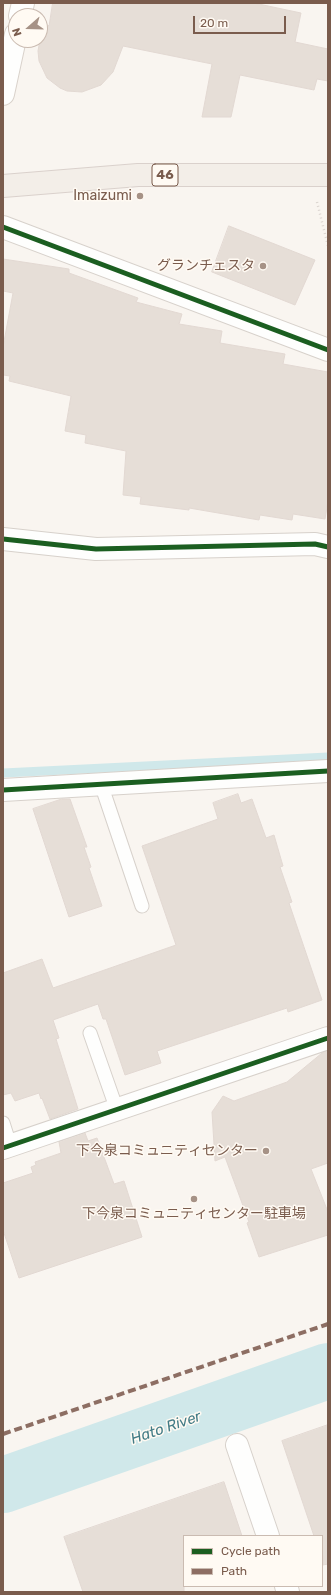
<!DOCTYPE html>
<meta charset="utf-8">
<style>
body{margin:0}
#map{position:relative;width:331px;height:1595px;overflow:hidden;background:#f9f5f0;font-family:Rubik,sans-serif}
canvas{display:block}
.frame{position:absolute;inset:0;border:4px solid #7a5c4d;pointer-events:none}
.legend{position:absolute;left:183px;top:1535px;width:140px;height:52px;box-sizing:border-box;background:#fffaf3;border:1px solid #cabbb1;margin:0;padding:5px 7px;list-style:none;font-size:12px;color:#7a5c4d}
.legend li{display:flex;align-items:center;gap:8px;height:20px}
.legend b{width:20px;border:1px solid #cabbb1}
.north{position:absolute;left:8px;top:8px;width:40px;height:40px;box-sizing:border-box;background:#fffaf3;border:1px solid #cabbb1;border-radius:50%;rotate:250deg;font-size:11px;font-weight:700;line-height:16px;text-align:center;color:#7a5c4d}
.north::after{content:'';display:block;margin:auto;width:14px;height:18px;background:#a69286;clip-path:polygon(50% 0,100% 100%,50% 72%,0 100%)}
.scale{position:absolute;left:193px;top:16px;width:93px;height:18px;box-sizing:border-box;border:2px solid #7a5c4d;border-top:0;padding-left:5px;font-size:12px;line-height:14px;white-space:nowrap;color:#7a5c4d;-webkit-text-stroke:3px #fffaf3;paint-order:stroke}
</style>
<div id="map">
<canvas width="331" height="1595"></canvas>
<div class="frame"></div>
<ul class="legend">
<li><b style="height:5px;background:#1b5e20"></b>Cycle path</li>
<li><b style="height:5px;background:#8d6e63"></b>Path</li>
</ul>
<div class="north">N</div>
<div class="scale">20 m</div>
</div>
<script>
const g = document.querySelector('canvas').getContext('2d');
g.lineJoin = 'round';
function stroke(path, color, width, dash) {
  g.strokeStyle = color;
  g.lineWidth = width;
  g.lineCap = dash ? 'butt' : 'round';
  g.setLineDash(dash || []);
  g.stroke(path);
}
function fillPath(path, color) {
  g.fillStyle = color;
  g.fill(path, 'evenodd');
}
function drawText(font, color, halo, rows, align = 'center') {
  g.font = font + ' Rubik,"Noto Sans JP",sans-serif';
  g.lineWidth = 3;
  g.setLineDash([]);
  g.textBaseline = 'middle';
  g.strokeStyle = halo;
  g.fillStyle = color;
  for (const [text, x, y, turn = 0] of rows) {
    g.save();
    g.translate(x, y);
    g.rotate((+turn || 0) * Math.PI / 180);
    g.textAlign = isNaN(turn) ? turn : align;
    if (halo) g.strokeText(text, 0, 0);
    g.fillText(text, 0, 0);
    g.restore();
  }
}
stroke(new Path2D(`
 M3,773L328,757`), '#d0e8ea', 9);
stroke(new Path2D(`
 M3,1485L328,1371`), '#d0e8ea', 56);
const building = new Path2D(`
 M53,3H254L301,13L295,42L328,49V81L317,79L314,90L240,75L231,117H202L212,64L123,46L113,72L101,85L82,92L67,91L60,88L47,78L39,61L38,51L41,34L49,25Z
 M229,226L315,260L295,305L212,272Z
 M3,259L69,269V273L138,298L136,302L182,314L179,324L222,331L220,343L285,354L283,364L328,372V501L325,519L293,514L292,520L260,515L259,520L189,508V510L140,504L141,497L123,495L126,451L85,443L86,435L65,431L71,396L9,381L10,376L3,375V347L13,293L3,291Z
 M238,794L241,803L252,799L266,838L274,835L283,866L280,867L292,902L289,903L322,1000L288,1012L287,1008L157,1051L161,1063L125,1075L106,1019H103L98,1004L53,1020L59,1038L56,1039L78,1109L50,1119L42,1098L41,1099L39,1093L15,1101L11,1093L3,1095V973L42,959L53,988L176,945L142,846L218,819L213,803Z
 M62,799H70L87,847H84L91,867L89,868L102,906L69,917L33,809Z
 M328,1051V1163L311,1169L328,1212V1235L259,1257L247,1223L249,1222L225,1157L215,1161L212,1112L223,1096L234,1101L287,1082L322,1053Z
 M85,1133L88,1141L97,1138L114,1184L124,1181L142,1237L19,1278L3,1230V1183L33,1173L31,1167L36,1165L35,1162L61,1153L59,1142Z
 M328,1425V1564L323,1565L322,1536H314L282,1441Z
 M224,1482L242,1536H184V1592H83L64,1537Z`);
fillPath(building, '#e6ded7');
stroke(building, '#e2d8d2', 1);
const lane = new Path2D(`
 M101,784L142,906
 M90,1033L117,1110
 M3,1123L10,1145`);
const street = new Path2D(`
 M3,227L328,350
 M3,539L96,549L315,544L328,547
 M3,790L328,771
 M3,1148L328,1038
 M237,1445L268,1536
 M286,1586L288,1592`);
const secondary = new Path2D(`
 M20,16L23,3
 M3,94L16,34`);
const primary = new Path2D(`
 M3,186L138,175H328`);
stroke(lane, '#d7d1cb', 15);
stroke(street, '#d7d1cb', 24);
stroke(secondary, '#d9d2cb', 24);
stroke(primary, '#dad1cc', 24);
stroke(new Path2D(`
 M317,202L328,246`), '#dcd5d0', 2.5, [1, 3]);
stroke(lane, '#fefefd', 13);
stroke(street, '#fefefd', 22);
stroke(secondary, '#fefefd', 22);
stroke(primary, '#f3eee8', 22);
stroke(new Path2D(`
 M3,1434L328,1324`), '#8d6e63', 4, [8, 4]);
stroke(new Path2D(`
 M3,227L328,350
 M3,539L96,549L315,544L328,547
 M3,790L328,771
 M3,1148L328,1038`), '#1b5e20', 5);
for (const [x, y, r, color] of [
 [140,196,4,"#a69286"],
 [263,266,4,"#a69286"],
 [266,1151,4,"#a69286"],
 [194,1199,4,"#a69286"]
]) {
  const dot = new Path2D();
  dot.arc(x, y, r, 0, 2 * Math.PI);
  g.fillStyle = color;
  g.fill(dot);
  stroke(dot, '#fffaf3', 1.5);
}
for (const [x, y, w] of [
 [165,175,26]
]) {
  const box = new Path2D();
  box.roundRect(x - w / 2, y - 11, w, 22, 3);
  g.fillStyle = '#fffaf3';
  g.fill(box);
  stroke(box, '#7a5c4d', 1);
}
drawText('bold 13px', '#7a5c4d', null, [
 ["46",165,175]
]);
drawText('14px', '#7a5c4d', '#fffaf3', [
 ["Imaizumi",132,196],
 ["グランチェスタ",255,266],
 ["下今泉コミュニティセンター",258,1151],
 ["下今泉コミュニティセンター駐車場",194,1214,"center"]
], 'right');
drawText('italic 15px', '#437c86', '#fffaf3', [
 ["Hato River",166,1428,-19]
]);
</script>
